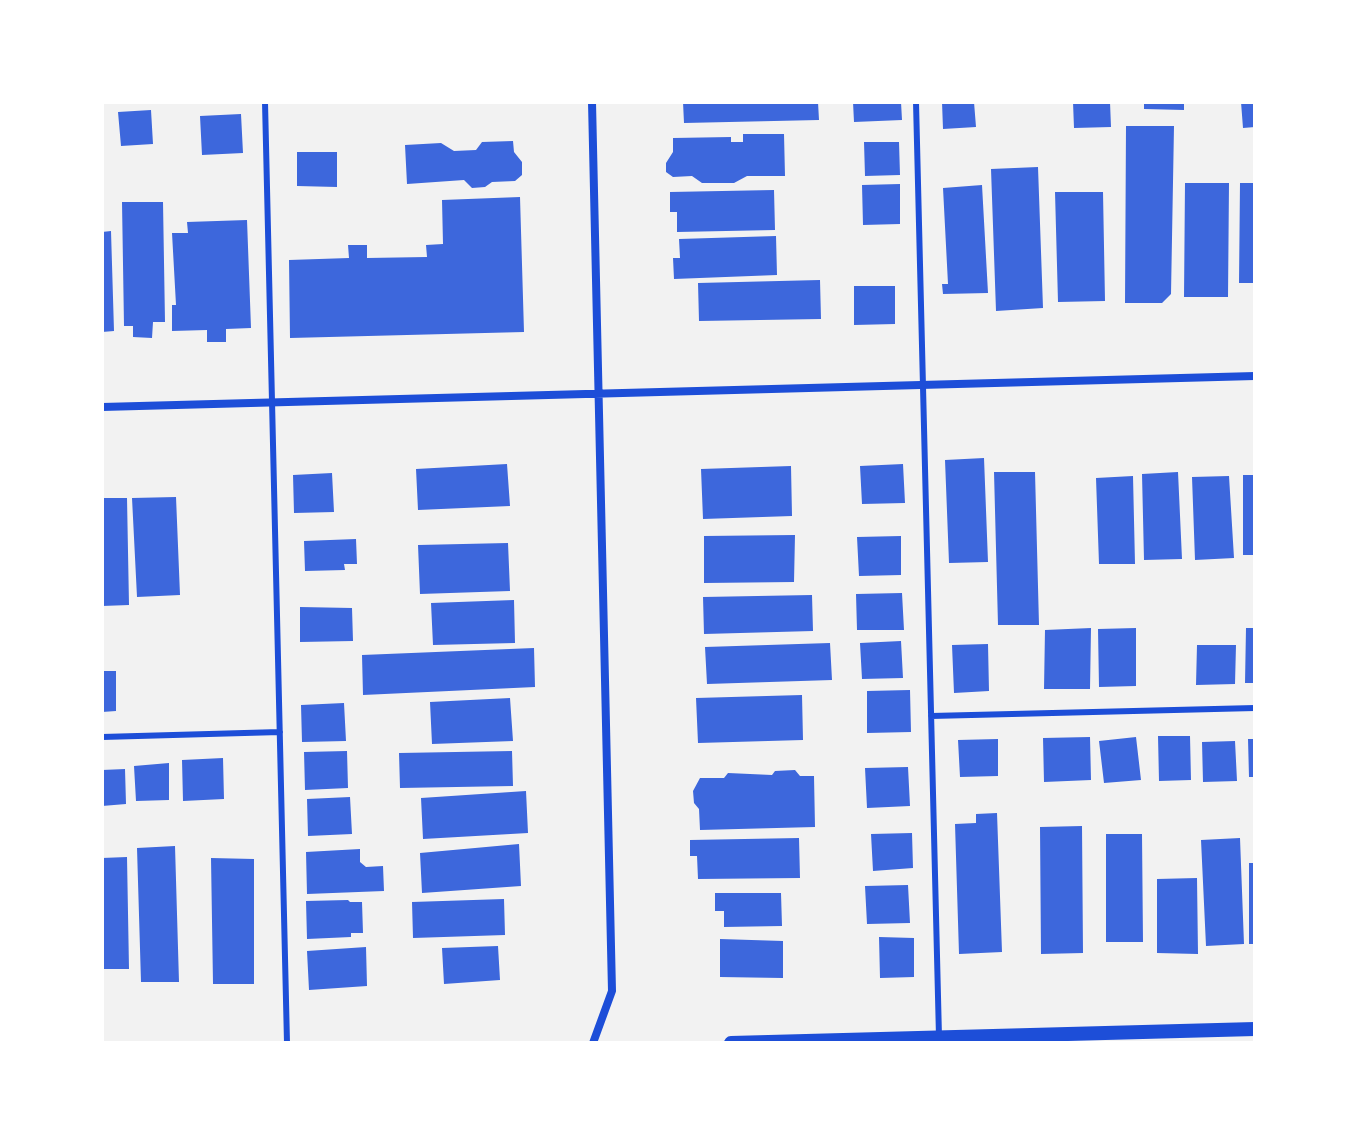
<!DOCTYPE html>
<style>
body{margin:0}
#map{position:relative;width:1357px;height:1145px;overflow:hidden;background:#f2f2f2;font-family:"Golos Text",sans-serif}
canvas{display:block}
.frame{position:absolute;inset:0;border:104px solid #fff;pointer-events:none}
</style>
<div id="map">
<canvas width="1357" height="1145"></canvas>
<div class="frame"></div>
</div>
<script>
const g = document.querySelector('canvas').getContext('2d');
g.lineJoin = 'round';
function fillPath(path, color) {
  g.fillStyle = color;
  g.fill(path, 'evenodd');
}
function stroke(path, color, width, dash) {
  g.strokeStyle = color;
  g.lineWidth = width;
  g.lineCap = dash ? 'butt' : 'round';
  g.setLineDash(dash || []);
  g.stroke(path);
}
fillPath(new Path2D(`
 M683,102H818L819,120L684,123Z
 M853,102H901L902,120L854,122Z
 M942,102H974L976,127L943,129Z
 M1073,102H1110L1111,127L1074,128Z
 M1144,102H1184V110L1144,109Z
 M1241,102H1255V127L1243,128Z
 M151,110L153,144L121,146L118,112Z
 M241,114L243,153L202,155L200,116Z
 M1126,126H1174L1171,294L1162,303H1125Z
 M743,134H784L785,176H747L734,183H702L692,176L673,177L666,172V163L673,152V138L731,137V142H743Z
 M513,141L514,152L522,162V175L515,181L492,182L485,187L472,188L464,180L407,184L405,145L441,143L454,151L476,150L482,142Z
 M864,142H899L900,175L865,176Z
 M297,152H337V187L297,186Z
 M1038,167L1043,308L996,311L991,169Z
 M1185,183H1229L1228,297H1184Z
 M1240,183H1255V283H1239Z
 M900,184V224L863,225L862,185Z
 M982,185L988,293L943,294L942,284H948L943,188Z
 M774,190L775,230L677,232V212H670V192Z
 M1055,192H1103L1105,301L1058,302Z
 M520,197L524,332L290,338L289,260L349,258L348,245H367V258L427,257L426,245L443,244L442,200Z
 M122,202H163L165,322H153L152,338L133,337V326H124Z
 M247,220L251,328L226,329V342H207V330L172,331V305H176L172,233H188L187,222Z
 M111,231L114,331L102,332V232Z
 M776,236L777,275L674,279L673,258H680L679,239Z
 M820,280L821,319L699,321L698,283Z
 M854,286H895V324L854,325Z
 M984,458L988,562L949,563L945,460Z
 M507,464L510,506L418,510L416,469Z
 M903,464L905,503L862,504L860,466Z
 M791,466L792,516L703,519L701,469Z
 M994,472H1035L1039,625H998Z
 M1178,472L1182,559L1144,560L1142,474Z
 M332,473L334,512L294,513L293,475Z
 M1243,475H1255V555H1243Z
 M1133,476L1135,564H1099L1096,478Z
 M1229,476L1234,558L1195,560L1192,477Z
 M176,497L180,595L137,597L132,498Z
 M102,498H127L129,605L102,606Z
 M795,535L794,582L704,583V536Z
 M901,536V575L859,576L857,537Z
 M356,539L357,564H344L345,570L305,571L304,541Z
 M508,543L510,591L420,594L418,545Z
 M902,593L904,630H857L856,594Z
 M812,595L813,631L704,634L703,597Z
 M514,600L515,643L433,645L431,603Z
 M300,607L352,608L353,641L300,642Z
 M1091,628L1090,689H1044L1045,630Z
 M1136,628V686L1099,687L1098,629Z
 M1246,628H1255V683H1245Z
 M901,641L903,678L862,679L860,643Z
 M830,643L832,680L707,684L705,647Z
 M988,644L989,691L954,693L952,645Z
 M1197,645H1236L1235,684L1196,685Z
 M534,648L535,687L363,695L362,655Z
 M102,671H116V711L102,712Z
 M910,690L911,732L867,733V691Z
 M802,695L803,740L698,743L696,698Z
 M510,698L513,741L432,744L430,702Z
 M344,703L346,741L302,742L301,705Z
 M1158,736H1190L1191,780L1159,781Z
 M1090,737L1091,780L1044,782L1043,738Z
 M1136,737L1141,780L1104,783L1099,741Z
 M998,739V776L960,777L958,740Z
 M1248,739H1255V777H1249Z
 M1235,741L1237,781L1203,782L1202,742Z
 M347,751L348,788L305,790L304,752Z
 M512,751L513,786L400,788L399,753Z
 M223,758L224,799L183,801L182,760Z
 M169,763V800L136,801L134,766Z
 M908,767L910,806L867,808L865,768Z
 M125,769L126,804L102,806V770Z
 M795,770L800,776H814L815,827L700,830L699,809L694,803L693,791L700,778H724L728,773L772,775L775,771Z
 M526,791L528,833L423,839L421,798Z
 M350,797L352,834L308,836L307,799Z
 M997,813L1002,952L959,954L955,824L976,823V814Z
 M1082,826L1083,953L1041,954L1040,827Z
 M912,833L913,868L873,871L871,834Z
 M1106,834H1142L1143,942H1106Z
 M799,838L800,878L698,879L697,856H690V840Z
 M1240,838L1244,944L1206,946L1201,840Z
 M519,844L521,886L422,893L420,853Z
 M175,846L179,982H141L137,848Z
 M360,849V862L366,867L383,866L384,891L307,894L306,852Z
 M127,857L129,969H102V858Z
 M211,858L254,859V984H213Z
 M1249,863H1255V944H1249Z
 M1197,878L1198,954L1157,953V879Z
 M908,885L910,923L867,924L865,886Z
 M715,893H781L782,926L724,927V911H715Z
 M504,899L505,935L413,938L412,902Z
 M348,900L350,902H362L363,933H351V937L307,939L306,901Z
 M879,937L914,938V977L880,978Z
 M720,939L783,941V978L720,977Z
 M498,946L500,980L444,984L442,948Z
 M366,947L367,986L309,990L307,951Z`), '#3d67dc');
stroke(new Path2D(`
 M265,102L287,1043
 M916,102L939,1037
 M931,716L1255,708
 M102,737L280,732`), '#1d4ed8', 6);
stroke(new Path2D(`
 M592,102L612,991L593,1043
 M102,407L1255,376`), '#1d4ed8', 8);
stroke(new Path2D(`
 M731,1043L1255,1029`), '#1d4ed8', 14);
</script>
